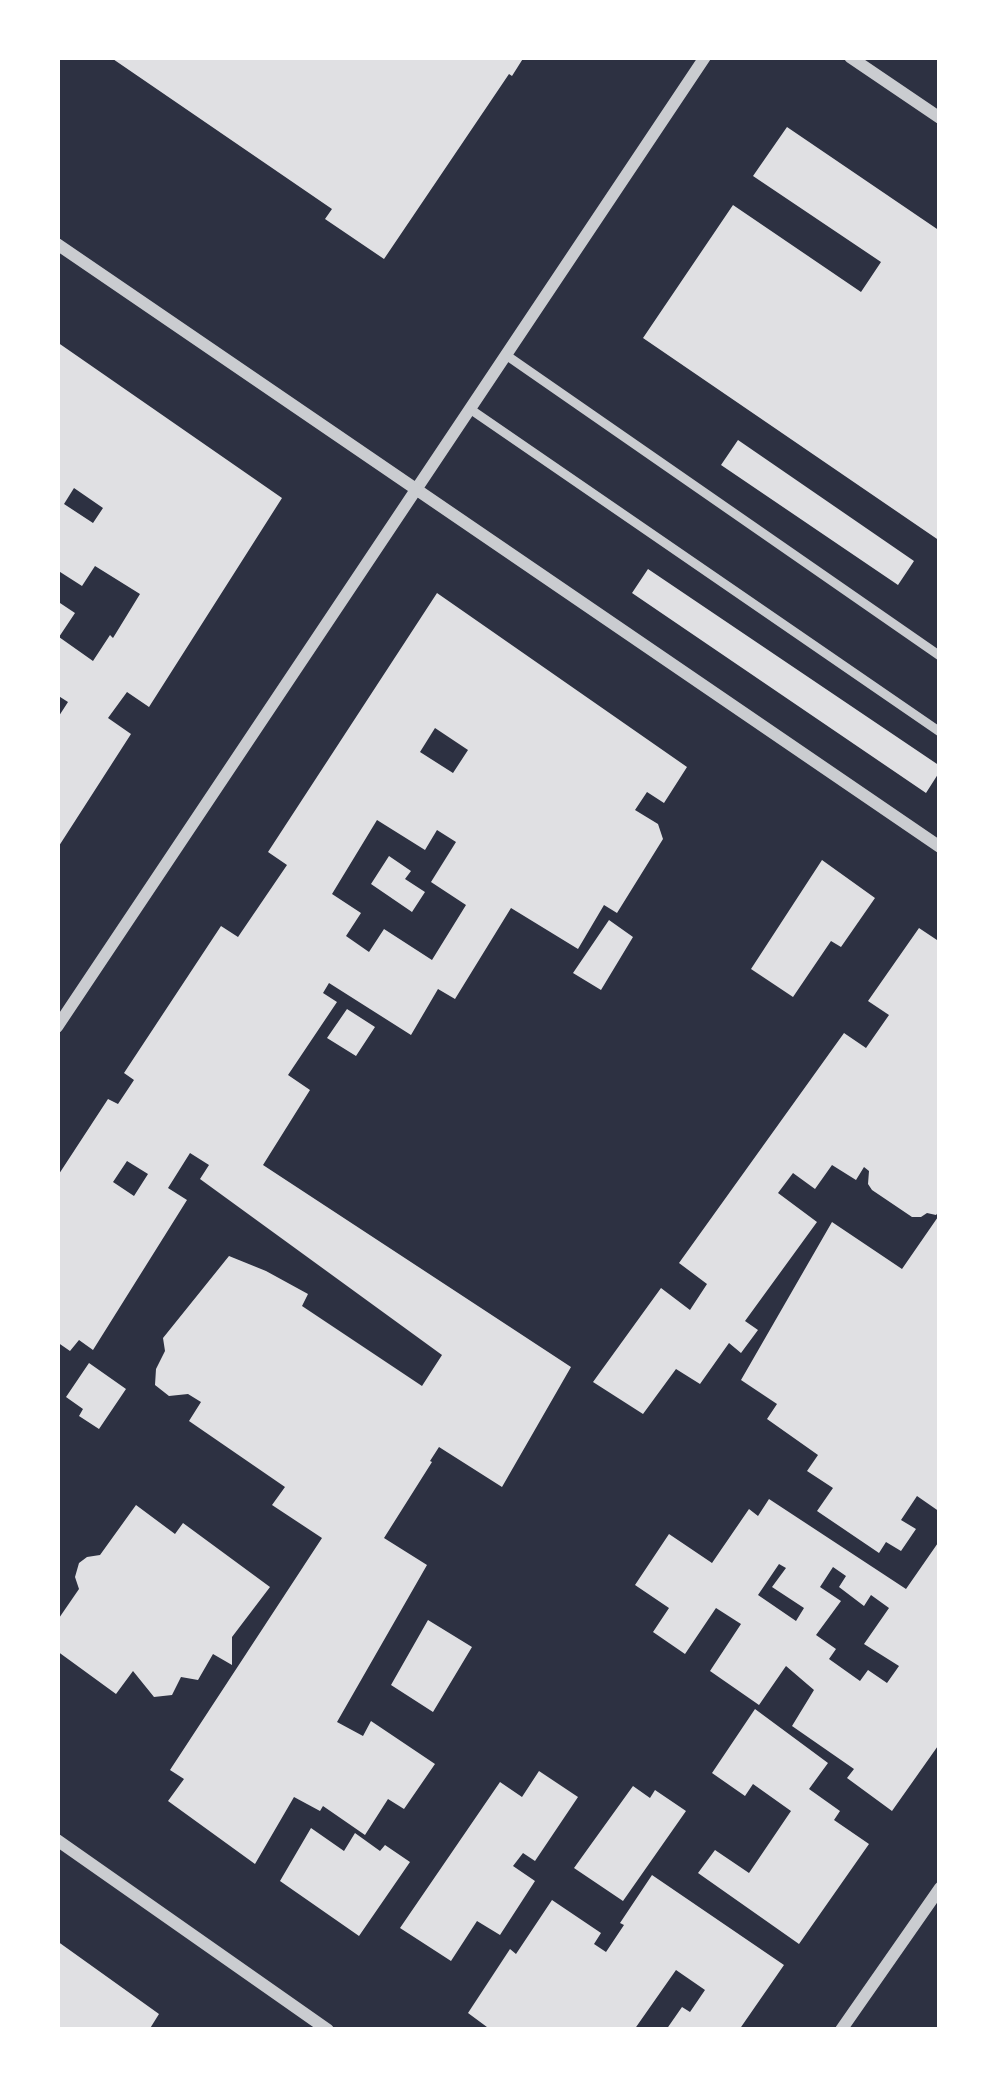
<!DOCTYPE html>
<style>
body{margin:0}
#map{position:relative;width:997px;height:2087px;overflow:hidden;background:#2d3142;font-family:"Sofia Sans Condensed",sans-serif}
canvas{display:block}
.frame{position:absolute;inset:0;border:60px solid #fff;pointer-events:none}
</style>
<div id="map">
<canvas width="997" height="2087"></canvas>
<div class="frame"></div>
</div>
<script>
const g = document.querySelector('canvas').getContext('2d');
g.lineJoin = 'round';
function fillPath(path, color) {
  g.fillStyle = color;
  g.fill(path, 'evenodd');
}
function stroke(path, color, width, dash) {
  g.strokeStyle = color;
  g.lineWidth = width;
  g.lineCap = dash ? 'butt' : 'round';
  g.setLineDash(dash || []);
  g.stroke(path);
}
fillPath(new Path2D(`
 M110,57H524L512,76L509,74L384,259L325,219L332,209Z
 M787,127L940,231V541L643,338L733,205L861,292L881,262L753,176Z
 M57,342L282,498L149,707L127,692L108,718L131,734L57,849V719L68,702L57,695V601L75,613L59,637L93,661L110,635L113,638L140,594L95,566L82,586L57,570ZM74,488L103,508L93,523L64,504Z
 M738,440L914,561L898,585L721,465Z
 M648,569L940,766V771L926,793L632,593Z
 M437,593L687,767L664,803L647,792L635,810L658,824L663,839L617,913L604,905L578,949L511,908L455,999L438,989L411,1035L329,983L323,993L337,1002L288,1075L310,1090L263,1165L571,1367L502,1487L439,1447L430,1461L432,1462L384,1538L427,1565L337,1722L363,1736L371,1721L435,1764L404,1809L388,1799L365,1835L323,1806L320,1811L294,1797L255,1864L168,1801L184,1779L170,1770L322,1538L272,1505L285,1487L189,1421L201,1402L188,1394L169,1396L155,1385L156,1369L165,1351L163,1338L229,1256L266,1271L308,1294L302,1306L422,1386L442,1355L200,1179L209,1165L190,1153L168,1188L187,1200L93,1350L79,1340L70,1351L57,1342V1295L60,1290L57,1289V1177L108,1099L118,1104L134,1080L124,1073L221,926L238,937L287,865L268,852ZM435,728L468,750L453,773L420,752ZM377,820L425,850L437,830L456,842L431,882L466,905L432,960L384,929L369,952L346,936L361,913L332,894ZM127,1161L148,1174L134,1196L113,1182Z
 M389,856L411,871L405,879L425,892L412,912L371,884Z
 M822,860L875,898L841,947L831,941L793,997L751,969Z
 M609,920L633,937L601,990L573,973Z
 M919,928L940,942V1210L936,1215L927,1213L921,1217H912L872,1190L868,1184L869,1171L864,1167L856,1180L832,1165L815,1189L793,1173L778,1193L817,1222L745,1321L758,1330L741,1353L729,1343L700,1384L676,1369L643,1414L593,1382L661,1288L690,1310L707,1284L679,1263L844,1033L866,1048L889,1015L868,1001Z
 M347,1009L375,1027L356,1056L327,1038Z
 M940,1214V1512L917,1496L901,1520L916,1529L901,1551L886,1542L879,1553L817,1511L833,1488L807,1471L818,1455L767,1419L777,1404L741,1380L832,1222L902,1269Z
 M89,1363L126,1389L99,1429L79,1416L83,1409L66,1397Z
 M769,1499L906,1589L940,1540V1743L892,1811L847,1778L854,1769L792,1726L814,1690L786,1666L759,1705L710,1671L741,1624L716,1608L685,1654L653,1632L669,1608L635,1585L669,1534L712,1563L749,1509L758,1516ZM779,1564L786,1568L772,1587L804,1608L796,1621L758,1595ZM833,1567L846,1576L839,1587L864,1606L871,1595L889,1608L864,1644L899,1666L887,1683L868,1670L860,1681L829,1659L836,1649L816,1635L841,1601L820,1587Z
 M136,1505L175,1534L183,1523L270,1587L232,1637V1665L213,1654L198,1680L181,1677L172,1695L154,1697L133,1671L116,1694L57,1651V1621L79,1589L75,1577L79,1563L87,1557L100,1555Z
 M428,1620L472,1647L433,1712L391,1685Z
 M755,1709L828,1763L809,1789L840,1811L834,1820L869,1844L799,1944L698,1873L715,1850L749,1873L791,1811L753,1784L745,1796L712,1773Z
 M539,1771L578,1797L535,1861L523,1853L513,1866L535,1881L500,1935L477,1921L451,1961L400,1928L500,1782L522,1797Z
 M633,1786L650,1798L655,1790L686,1811L623,1901L574,1868Z
 M311,1828L344,1851L355,1833L380,1851L385,1845L410,1862L359,1936L280,1881Z
 M652,1875L784,1965L739,2030H666L682,2007L690,2012L705,1990L676,1970L634,2030H491L468,2013L510,1949L516,1954L552,1900L601,1933L594,1944L606,1952L624,1925L620,1923Z
 M57,1941L159,2014L149,2030H57Z`), '#e0e0e3');
stroke(new Path2D(`
 M506,355L940,656
 M470,409L940,732`), '#caccd0', 9);
stroke(new Path2D(`
 M850,57L940,118
 M57,244L940,847
 M57,1027L705,57
 M57,1840L328,2030
 M841,2030L940,1888`), '#caccd0', 12);
</script>
